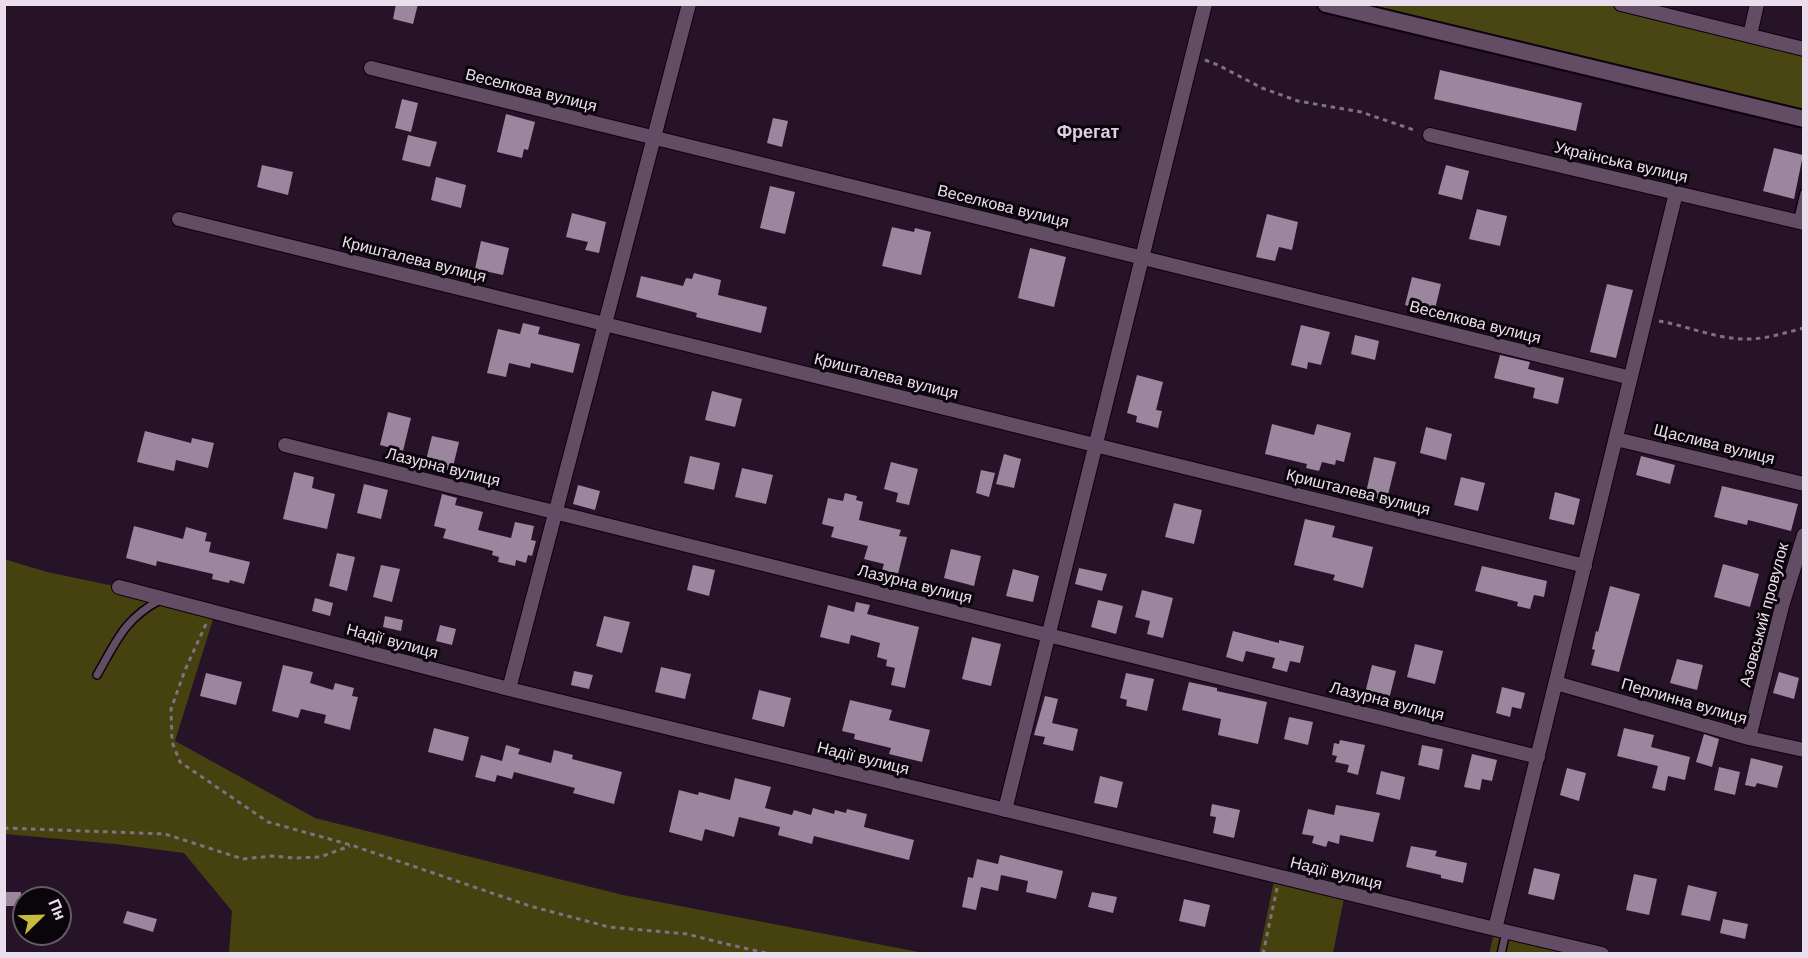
<!DOCTYPE html>
<meta charset="utf-8">
<style>
body{margin:0}
#map{position:relative;width:1808px;height:958px;overflow:hidden;background:#261328;font-family:Helvetica,sans-serif}
canvas{display:block}
.frame{position:absolute;inset:0;border:6px solid #ebdeec;pointer-events:none}
.north{position:absolute;left:12px;top:886px;width:60px;height:60px;box-sizing:border-box;background:#0a040b;border:2px solid #645b65;border-radius:50%;rotate:67deg;font-size:16px;font-weight:700;line-height:24px;text-align:center;color:#ebdeec}
.north::after{content:'';display:block;margin:auto;width:21px;height:27px;background:#c4bd3e;clip-path:polygon(50% 0,100% 100%,50% 72%,0 100%)}
</style>
<div id="map">
<canvas width="1808" height="958"></canvas>
<div class="frame"></div>
<div class="north">Пн</div>
</div>
<script>
const g = document.querySelector('canvas').getContext('2d');
g.lineJoin = 'round';
function fillPath(path, color) {
  g.fillStyle = color;
  g.fill(path, 'evenodd');
}
function stroke(path, color, width, dash) {
  g.strokeStyle = color;
  g.lineWidth = width;
  g.lineCap = dash ? 'butt' : 'round';
  g.setLineDash(dash || []);
  g.stroke(path);
}
function drawText(font, color, halo, rows, align = 'center') {
  g.font = font + ' Helvetica,sans-serif';
  g.lineWidth = 6;
  g.setLineDash([]);
  g.textBaseline = 'middle';
  g.strokeStyle = halo;
  g.fillStyle = color;
  for (const [text, x, y, turn = 0] of rows) {
    g.save();
    g.translate(x, y);
    g.rotate((+turn || 0) * Math.PI / 180);
    g.textAlign = isNaN(turn) ? turn : align;
    if (halo) g.strokeText(text, 0, 0);
    g.fillText(text, 0, 0);
    g.restore();
  }
}
fillPath(new Path2D(`
 M4,559L47,572L119,587L215,613L175,741L315,818L623,895L924,953H229L232,911L184,853L115,844L5,834Z
 M1275,876L1345,893L1333,953L1259,954Z
 M1495,929L1602,954H1489Z`), '#454210');
fillPath(new Path2D(`
 M1367,5H1621L1803,49V110Z`), '#494614');
fillPath(new Path2D(`
 M396,4H418L413,24L393,19Z
 M1440,70L1582,103L1576,131L1434,99Z
 M402,99L418,103L411,132L395,128Z
 M506,114L535,122L528,150L524,149L522,158L497,152Z
 M773,118L788,121L782,147L767,143Z
 M408,135L437,142L430,167L402,160Z
 M1774,148L1803,155L1794,199L1763,191Z
 M262,165L293,172L288,195L257,187Z
 M1446,165L1469,171L1462,200L1438,194Z
 M436,177L466,185L461,208L431,200Z
 M770,186L795,192L785,234L760,228Z
 M1477,209L1507,216L1500,246L1469,239Z
 M572,213L606,222L599,253L585,250L588,242L566,237Z
 M1267,214L1298,222L1292,250L1279,247L1275,261L1256,257Z
 M892,227L914,232L915,228L931,232L921,275L882,266Z
 M481,241L509,248L503,275L475,269Z
 M1030,248L1066,257L1054,307L1018,298Z
 M694,273L721,280L718,295L767,307L761,333L696,317L697,313L636,297L641,276L683,286L686,278L692,279Z
 M1412,277L1441,284L1434,313L1405,305Z
 M1607,284L1633,290L1616,358L1590,352Z
 M523,323L540,327L538,334L580,344L573,373L531,363L530,368L509,363L506,377L487,373L498,329L520,334Z
 M1301,325L1330,332L1321,365L1308,362L1307,369L1291,365Z
 M1355,335L1379,341L1375,360L1351,354Z
 M1500,355L1530,362L1528,369L1564,378L1558,404L1533,398L1535,388L1494,378Z
 M1137,375L1163,382L1156,410L1162,411L1158,428L1136,422L1137,416L1127,413Z
 M712,391L742,399L735,427L705,420Z
 M388,412L411,418L403,451L380,445Z
 M1272,424L1314,435L1317,424L1351,433L1344,462L1336,460L1335,465L1322,462L1319,471L1306,468L1307,464L1265,454Z
 M1426,427L1452,434L1446,460L1420,453Z
 M145,431L191,443L192,438L214,443L208,468L176,460L174,471L137,462Z
 M432,436L459,442L452,471L425,464Z
 M1004,454L1021,459L1014,488L996,484Z
 M690,456L720,463L714,490L684,483Z
 M1641,456L1675,465L1670,484L1636,475Z
 M1374,457L1396,462L1386,503L1365,497Z
 M891,462L918,469L909,505L896,502L898,493L884,489Z
 M742,468L773,475L766,504L735,497Z
 M981,470L995,473L989,497L976,493Z
 M294,472L314,477L312,488L335,494L327,529L283,519Z
 M1461,477L1485,483L1478,511L1454,505Z
 M364,484L388,490L381,519L357,513Z
 M578,485L600,491L595,510L573,504Z
 M1722,486L1798,504L1791,531L1748,520L1747,525L1714,517Z
 M1555,492L1580,499L1574,525L1549,519Z
 M845,493L857,496L856,500L863,502L859,520L901,530L899,536L907,537L898,574L882,570L884,564L864,559L868,546L831,537L834,527L822,524L828,498L843,501Z
 M442,494L457,498L455,505L483,512L478,530L511,538L515,522L534,526L531,540L536,541L532,556L528,555L526,563L516,560L515,566L498,562L499,557L492,555L493,551L443,538L446,529L434,526Z
 M1174,503L1202,510L1194,544L1165,537Z
 M1305,519L1335,526L1332,537L1373,547L1363,588L1333,580L1335,575L1294,565Z
 M134,526L183,539L186,527L207,533L205,541L211,542L209,552L250,562L244,584L230,580L229,583L212,579L213,574L157,561L156,566L126,558Z
 M951,549L981,556L974,586L944,578Z
 M337,553L355,557L347,591L329,586Z
 M1723,564L1759,574L1750,607L1714,597Z
 M381,565L400,569L392,602L373,597Z
 M693,565L715,570L709,596L687,590Z
 M1482,566L1547,581L1544,597L1534,595L1530,609L1517,606L1518,602L1475,591Z
 M1079,568L1107,574L1102,591L1075,584Z
 M1013,569L1039,576L1033,602L1006,596Z
 M1610,586L1640,594L1619,672L1591,665L1595,650L1592,649L1596,631L1598,632Z
 M1142,590L1173,598L1163,638L1147,634L1150,621L1135,617Z
 M315,598L333,603L330,616L312,611Z
 M1098,600L1123,606L1116,634L1091,627Z
 M856,602L870,605L867,614L919,627L905,688L891,685L895,668L886,666L887,660L877,657L880,643L851,635L849,644L820,637L828,605L854,612Z
 M385,616L403,620L401,631L383,627Z
 M604,616L630,622L622,653L596,646Z
 M440,625L456,629L452,645L436,641Z
 M1233,631L1279,643V640L1304,646L1300,663L1290,661L1287,672L1272,668L1275,658L1246,651L1243,662L1226,657Z
 M972,637L1001,644L991,686L962,679Z
 M1415,644L1443,651L1435,684L1407,677Z
 M1677,659L1703,665L1697,690L1670,683Z
 M283,665L313,672L310,683L333,690L335,683L354,688L352,696L358,697L350,730L324,723L326,715L301,709L298,718L272,711Z
 M1372,665L1396,671L1389,699L1365,693Z
 M661,667L691,674L685,699L655,692Z
 M574,671L593,675L589,689L571,685Z
 M1779,672L1799,678L1794,699L1773,693Z
 M206,673L242,682L236,705L200,696Z
 M1126,673L1154,679L1147,711L1126,706L1127,700L1120,698Z
 M1189,682L1217,688V691L1267,702L1258,744L1218,735L1221,719L1182,710Z
 M1502,687L1525,693L1521,709L1512,707L1510,717L1496,713Z
 M759,690L791,698L784,727L752,719Z
 M1045,696L1058,699L1052,723L1078,729L1073,751L1043,744L1045,737L1034,735Z
 M850,700L892,710L889,720L930,730L922,762L889,754L891,748L854,739L855,734L842,731Z
 M1289,717L1313,722L1308,745L1284,739Z
 M434,728L469,737L463,761L428,752Z
 M1624,728L1654,735L1651,747L1690,757L1685,780L1668,776L1665,791L1652,788L1658,766L1617,756Z
 M1704,734L1719,739L1712,767L1696,762Z
 M1340,740L1365,745L1358,775L1347,772L1349,765L1335,762L1337,756L1332,755L1334,743L1339,744Z
 M506,745L520,749L518,754L551,763L554,750L573,755L572,759L622,772L614,804L573,793L575,788L514,772L512,779L497,775L495,782L475,777L481,755L502,761Z
 M1422,745L1443,749L1439,770L1418,765Z
 M1472,754L1497,760L1492,781L1482,779L1480,790L1464,787Z
 M1751,758L1783,766L1777,788L1757,783L1755,787L1745,785Z
 M1719,767L1740,772L1735,795L1714,790Z
 M1567,768L1586,773L1579,801L1560,795Z
 M1381,771L1405,777L1400,800L1376,794Z
 M1100,776L1123,782L1117,808L1094,803Z
 M735,778L771,787L765,808L792,815L794,810L811,815L813,808L834,814L835,810L846,813L847,809L867,814L864,827L914,840L909,860L814,836L812,844L778,835L780,827L739,817L734,837L705,829L702,841L669,832L679,790L698,795L699,792L730,800Z
 M1212,804L1240,810L1234,838L1213,833L1216,817L1210,816Z
 M1336,805L1380,813L1373,842L1340,835L1339,844L1328,841L1326,847L1312,843L1314,836L1302,834L1308,809L1334,815Z
 M1411,846L1437,851L1435,856L1467,863L1463,883L1441,878V875L1406,867Z
 M1000,855L1063,871L1056,899L1026,892L1028,881L1001,875L998,891L981,887L976,910L962,907L968,877L973,878L977,859L998,864Z
 M1534,868L1560,874L1554,900L1528,894Z
 M1634,874L1657,879L1649,915L1626,910Z
 M1688,885L1717,892L1710,921L1681,915Z
 M4,892H21V906H4Z
 M1092,892L1117,897L1113,913L1088,907Z
 M1184,899L1210,905L1205,927L1179,921Z
 M127,911L157,919L153,932L123,923Z
 M1723,919L1748,924L1745,939L1720,933Z`), '#9c859e');
const service = new Path2D(`
 M1797,222L1804,193
 M97,675C116,642 124,619 160,600
 M1501,954L1506,932`);
const minor = new Path2D(`
 M1621,4L1804,49
 M1750,35L1757,4
 M371,68L1627,377
 M1430,135L1804,223
 M179,219L1585,566
 M1616,439L1804,484
 M285,445L1538,757
 M119,587L509,689L1495,929L1602,954
 M1556,683L1749,738L1804,750
 M509,689L689,4
 M1749,738L1782,606L1804,535
 M1005,810L1205,4
 M1495,929L1676,193`);
const tertiary = new Path2D(`
 M1326,4L1804,119`);
stroke(service, '#0e0110', 10);
stroke(minor, '#0e0110', 16);
stroke(tertiary, '#0e0110', 20);
stroke(new Path2D(`
 M1205,60L1218,65L1262,88L1298,101L1361,112L1417,131
 M1659,321C1687,326 1714,338 1743,339C1763,340 1784,333 1804,328
 M206,624L185,670L171,709L172,742L180,762L268,822L351,845L530,906L609,927L687,934L726,944L771,954
 M4,828L165,834L243,859L272,856L294,858L320,857L350,846
 M1263,954L1277,888`), '#817082', 3, [4.5, 4.5]);
stroke(service, '#624d64', 7);
stroke(minor, '#624d64', 14);
stroke(tertiary, '#624d64', 16);
drawText('16px', '#ebdeec', '#0a040b', [
 ["Веселкова вулиця",531,91,14],
 ["Українська вулиця",1621,163,13],
 ["Веселкова вулиця",1003,207,14],
 ["Кришталева вулиця",414,260,14],
 ["Веселкова вулиця",1475,323,14],
 ["Кришталева вулиця",886,377,14],
 ["Щаслива вулиця",1714,445,14],
 ["Лазурна вулиця",443,468,14],
 ["Кришталева вулиця",1358,493,14],
 ["Лазурна вулиця",915,585,14],
 ["Азовський провулок",1765,615,-75],
 ["Надії вулиця",392,642,15],
 ["Лазурна вулиця",1387,702,14],
 ["Перлинна вулиця",1684,702,16],
 ["Надії вулиця",863,759,14],
 ["Надії вулиця",1336,874,14]
]);
drawText('bold 18px', '#e3cae6', '#0a040b', [
 ["Фрегат",1088,133]
]);
</script>
